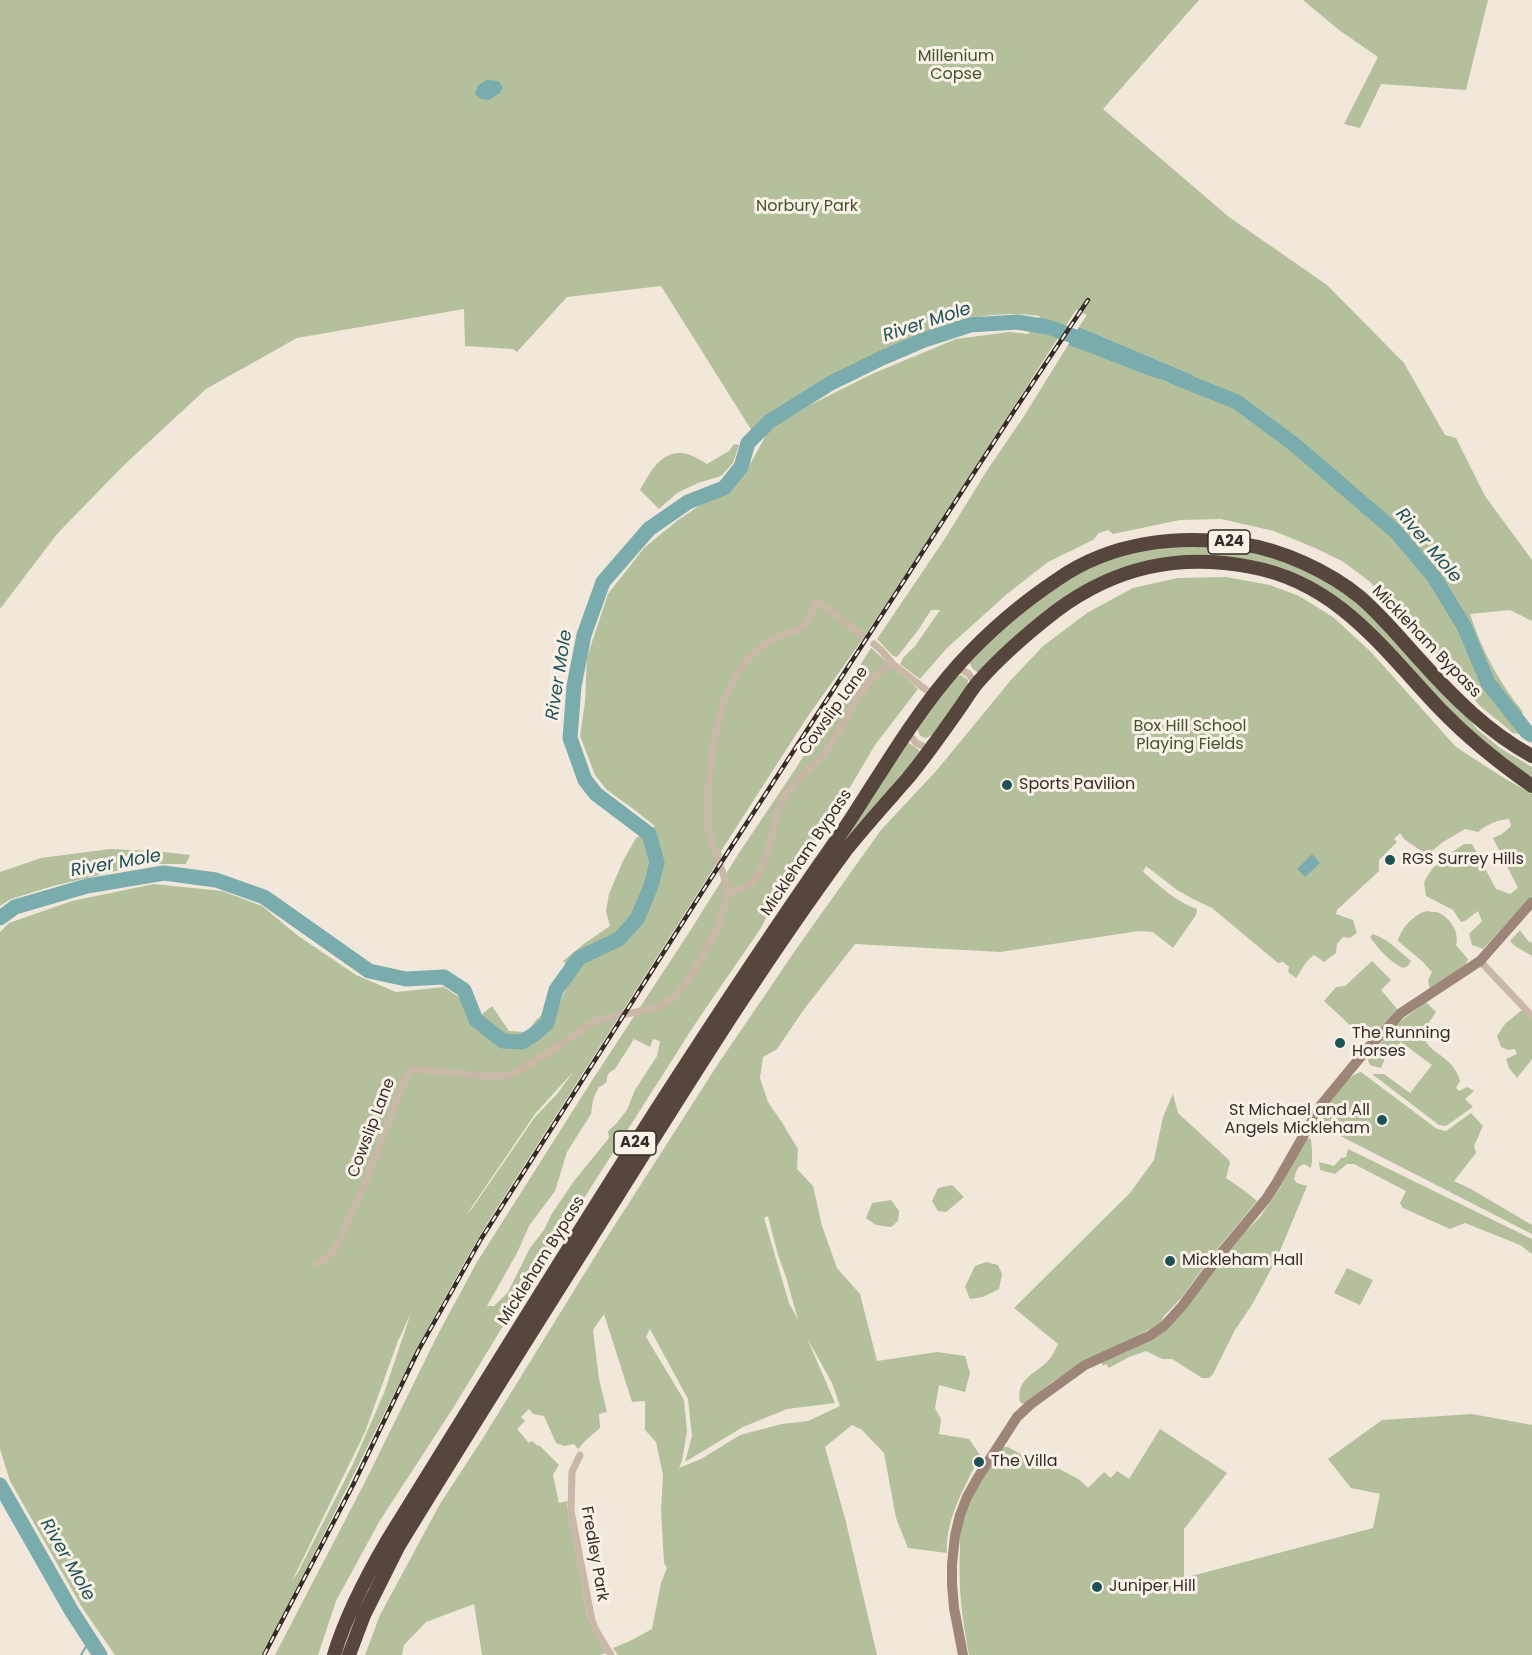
<!DOCTYPE html>
<style>
body{margin:0}
canvas{display:block;background:#f1e7db}
</style>
<canvas width="1532" height="1655"></canvas>
<script>
const g = document.querySelector('canvas').getContext('2d');
g.lineJoin = 'round';
function fillPath(path, color) {
  g.fillStyle = color;
  g.fill(path, 'evenodd');
}
function stroke(path, color, width, dash) {
  g.strokeStyle = color;
  g.lineWidth = width;
  g.lineCap = dash ? 'butt' : 'round';
  g.setLineDash(dash || []);
  g.stroke(path);
}
function drawText(font, color, halo, rows, align = 'center') {
  g.font = font + ' Poppins,sans-serif';
  g.lineWidth = 6;
  g.setLineDash([]);
  g.textBaseline = 'middle';
  g.strokeStyle = halo;
  g.fillStyle = color;
  for (const [text, x, y, turn = 0] of rows) {
    g.save();
    g.translate(x, y);
    g.rotate((+turn || 0) * Math.PI / 180);
    g.textAlign = isNaN(turn) ? turn : align;
    if (halo) g.strokeText(text, 0, 0);
    g.fillText(text, 0, 0);
    g.restore();
  }
}
fillPath(new Path2D(`
 M0,0H1199L1103,109L1229,217L1327,285L1404,363L1445,435L1456,438L1485,496L1532,560V621L1510,610L1470,614C1481,649 1500,684 1523,712L1516,723L1519,734L1513,733L1479,705L1430,645L1369,581L1342,561L1315,548L1274,531L1221,519L1180,520L1113,534L1108,530L1099,533L1093,540L1048,562L1007,594L947,648L920,679L900,664L903,658L915,646L940,610H931L919,629L897,657L893,656L877,639L944,540L986,472L1024,416L1068,345L1094,353L1170,383L1193,375L1079,327L1087,315L1076,310L922,549L862,640L806,719L721,851L722,855L488,1222C404,1362 339,1512 261,1655H115L83,1609L10,1481L0,1449V932L9,923L72,901L154,884L222,891L262,906L297,935L356,975L396,992L444,987L459,997L474,1021L492,1006L509,1031L527,1032L536,1020L543,1014L556,1017L563,995L575,973L563,961L585,943L610,926L606,911L609,894L623,861L636,838L655,826L632,808L607,790L595,775L580,736L585,702L587,657L608,594L644,548L678,520L702,504L725,494L744,475L770,428L808,406L872,374L956,339L1009,332L1028,334L1040,316C1014,312 988,314 963,320C951,323 939,328 928,333C866,356 804,389 752,431L661,286L567,297L517,352L513,349L465,346L464,309L297,338L206,389L123,466L57,534L0,609ZM574,1071L557,1094L535,1117L471,1210L467,1214L535,1114ZM411,1313L384,1393L353,1464L297,1574L292,1581L365,1432L398,1341Z
 M1303,0H1488L1466,90L1381,84L1360,128L1344,124L1378,57L1339,30Z
 M734,444L739,445L733,463L721,476L698,483L677,493L659,509L640,490C651,471 663,446 690,455C696,457 702,461 707,464L729,451Z
 M1184,543L1261,551L1328,581L1354,599L1371,616L1461,708L1477,729L1500,748L1532,767V778L1478,738L1341,601L1218,557L1102,579L982,674C975,672 971,668 969,661L1023,610L1056,585L1103,559Z
 M1226,577L1270,585L1299,596L1333,617L1371,652L1456,747L1504,778L1532,794V896L1483,949L1472,945L1469,934L1482,921L1478,911L1465,921L1461,922L1453,910L1426,896L1424,882L1432,869L1448,855L1464,844H1472L1496,889L1510,894L1518,888L1493,838L1502,834L1511,826L1509,819C1497,820 1487,824 1478,832L1465,829L1443,842L1427,855L1404,839L1400,833L1394,839L1397,842L1379,860V871L1337,910L1336,914L1353,920L1357,933L1350,938L1343,937L1337,944L1336,953L1324,962L1314,955C1303,963 1304,968 1296,978L1288,972L1289,967L1283,962L1278,963L1212,908L1193,899L1177,890L1146,866L1143,872C1160,886 1176,902 1197,909L1196,915L1173,948L1153,932L1139,931L1000,952L855,944L805,1008L777,1049L763,1057L760,1078L768,1102L781,1121L798,1149L797,1169L813,1186L822,1226L837,1268L860,1294L877,1361L937,1352L965,1356L970,1373L965,1392L939,1385L935,1408L941,1419L939,1434L969,1439L980,1455C966,1486 945,1518 947,1553L908,1548L896,1518L884,1453L862,1430L852,1425L825,1447L846,1522L877,1655H618L613,1648L630,1641L652,1629L661,1583L667,1568L664,1563L661,1511L663,1475L656,1442L645,1430V1401L632,1402L604,1314L593,1330L599,1379L607,1412L599,1414L600,1428L586,1440L578,1449L574,1444L564,1446L556,1443L544,1416L533,1414L529,1409L521,1417L525,1421L517,1429L529,1443L532,1441L538,1446L539,1445L559,1465L553,1475L559,1503L568,1501L567,1507L588,1619L606,1653L600,1655H482L474,1604L426,1622L404,1645L402,1655H365L380,1615L440,1504L483,1438L604,1242L718,1064L799,945L881,830L937,770L1011,680L1043,646L1087,613L1133,588L1178,578ZM768,1216L778,1255L786,1277L798,1320L789,1303L764,1218ZM650,1329L688,1399L692,1436L685,1462L743,1427L787,1409L835,1403L807,1338L832,1383L840,1406L808,1421L782,1424L740,1435L701,1459L679,1468L682,1461L687,1431L684,1400L646,1337Z
 M871,648L918,689L875,745L839,806L780,891L761,928L697,1021L514,1308L455,1405L379,1522L336,1601L318,1655H275L366,1480L437,1336L477,1262L591,1082L690,931L739,853L796,768ZM634,1039L650,1047L653,1039L660,1041L657,1056L635,1090L627,1110L616,1124L608,1131L609,1138L574,1181L551,1215L544,1230L530,1248L508,1292L494,1306H487L517,1253L529,1226L555,1191L567,1152L591,1114L593,1100L598,1088L607,1082C606,1075 609,1072 615,1069Z
 M961,675L968,680L967,690L932,735L926,738L920,736L917,728L955,678Z
 M905,743H909L919,750L920,754L789,916Z
 M110,849L155,851L190,855L186,864H145L53,886L11,899L0,906V872L41,858Z
 M1427,911C1429,912 1436,912 1437,912C1450,917 1460,933 1456,945L1468,959L1466,964L1430,989L1428,980L1432,972L1423,962L1398,941C1401,928 1414,914 1427,911Z
 M1520,930L1528,941L1532,943V956L1515,946L1510,941Z
 M1373,934C1388,939 1399,951 1411,961L1408,966L1403,968C1390,962 1378,949 1370,937Z
 M1372,961L1391,980L1381,990L1398,1010L1366,1040L1324,1001L1336,987L1345,986Z
 M1426,1002L1436,1012L1421,1034C1424,1038 1426,1043 1430,1047C1444,1059 1454,1062 1460,1081L1456,1088L1459,1091L1467,1087L1474,1091L1465,1099L1473,1107L1446,1126L1439,1125L1372,1074H1384L1410,1093L1432,1065L1401,1042L1386,1056L1381,1068L1370,1065L1367,1058L1398,1023Z
 M1522,1010L1532,1020V1059L1517,1078L1509,1068L1506,1059L1517,1054L1515,1049L1508,1050L1501,1047L1497,1036L1505,1024Z
 M1361,1072L1437,1129L1446,1131L1471,1113L1483,1126L1474,1146L1476,1153L1454,1181L1471,1189L1532,1225V1234L1319,1125L1316,1120C1327,1106 1344,1076 1361,1072Z
 M1173,1094L1178,1113L1229,1160L1230,1163L1226,1178L1245,1191L1257,1201L1213,1254L1182,1297L1164,1316L1161,1322L1138,1336L1083,1362L1052,1382L1024,1404L1020,1402C1016,1378 1034,1375 1048,1361C1052,1357 1055,1350 1058,1344L1014,1308L1130,1193L1154,1160L1163,1117Z
 M1309,1138L1311,1139C1312,1149 1313,1158 1311,1168L1304,1164C1297,1166 1296,1172 1294,1179L1297,1183L1307,1186L1277,1258L1253,1303L1235,1330L1213,1374L1209,1378H1202L1172,1359H1162L1146,1351L1129,1357L1109,1368L1106,1364L1103,1366L1101,1361L1151,1337L1234,1243L1260,1217L1281,1186L1305,1140Z
 M1348,1149L1532,1239V1254L1520,1245L1465,1223L1450,1229L1403,1208L1400,1203L1406,1191L1354,1164H1347L1335,1174L1320,1170L1319,1162L1334,1166L1341,1158L1346,1157Z
 M952,1185L964,1197L946,1212L938,1211L932,1201L938,1188Z
 M891,1200L899,1211L898,1221L891,1227L876,1225L866,1218L872,1203Z
 M986,1262L998,1265L1002,1274L999,1289L983,1297L970,1299L965,1287L975,1266Z
 M1347,1268L1373,1280L1360,1305L1334,1293Z
 M1472,1414L1532,1425V1655H969C962,1620 958,1585 960,1549C960,1538 960,1526 964,1516C972,1491 988,1469 1002,1447H1008L1045,1468L1052,1465L1080,1480L1088,1488L1104,1472L1111,1478L1117,1471L1129,1479L1160,1429L1227,1473L1184,1529V1578L1373,1528L1380,1494L1351,1488L1328,1459L1382,1420Z`), '#b4c09b');
fillPath(new Path2D(`
 M487,80L498,81L503,87L500,93L489,100L481,99L475,94L478,85Z
 M1079,327L1193,375L1188,387C1147,378 1108,358 1068,345Z
 M1312,854L1320,863L1305,877L1297,869Z`), '#7aacae');
stroke(new Path2D(`
 M81,1655L90,1640`), '#7aacae', 2);
stroke(new Path2D(`
 M1172,376L1237,402L1295,445L1396,532L1434,577L1464,626L1488,683L1527,732L1532,735
 M0,918L15,907L87,886L164,873L216,880L264,897L369,971L406,979L444,977L464,990L476,1020L503,1041L522,1042L536,1033L547,1023L556,990L579,958L619,939L637,919L651,886L657,862L649,834L596,794L585,780L570,738L574,686L584,635L603,582L649,529L688,502L724,488L741,467L748,443L770,421L831,383L882,358L924,340L970,325L1017,322L1048,327L1092,343
 M0,1485L71,1610L100,1655`), '#7aacae', 15);
stroke(new Path2D(`
 M874,644L881,650L894,665L934,696
 M956,668L968,673L976,684
 M907,731L916,743L929,749
 M728,892C724,871 713,851 709,830C704,798 714,724 727,694C734,676 749,654 765,644C789,628 808,637 814,602L823,605L864,637
 M1480,961L1532,1016
 M318,1264L332,1253L339,1242L368,1176L401,1089L409,1071L415,1069L486,1076L510,1075L545,1055L597,1020L656,1008L674,998L690,978L718,927L728,892C733,891 741,890 745,887C769,874 768,841 776,818C778,811 781,803 785,797C794,779 813,768 825,753C842,731 866,669 894,665
 M580,1455L572,1472L571,1511L592,1621L597,1632L611,1655`), '#c9b7a7', 7);
stroke(new Path2D(`
 M963,1655L954,1608L952,1584V1564L955,1536L960,1515L967,1497L977,1479L1017,1417L1031,1404L1085,1365L1149,1336L1164,1326L1183,1305L1222,1252L1266,1199L1277,1182L1321,1105L1368,1048L1401,1013L1480,961L1532,902`), '#9d8578', 10);
stroke(new Path2D(`
 M334,1655C346,1615 366,1577 387,1541C528,1314 667,1085 819,865C831,848 843,831 854,814C887,763 918,710 959,664C988,632 1022,603 1058,579C1111,542 1178,534 1242,544C1282,550 1328,571 1360,597C1382,616 1400,638 1420,660C1453,697 1488,732 1532,756
 M349,1655L364,1615L398,1547C470,1429 544,1312 618,1195C691,1079 764,961 846,850C866,825 887,802 908,778C926,756 943,732 959,709C966,699 972,689 979,681C1002,655 1029,632 1056,611C1115,567 1178,553 1251,567C1338,583 1383,649 1440,709C1468,738 1499,763 1532,786`), '#57463e', 14);
const rail = new Path2D(`
 M264,1655L353,1485L418,1351L481,1239L704,889L1016,408L1088,300`);
stroke(rail, '#362c27', 4.5);
stroke(rail, '#f9f1e7', 2, [7]);
for (const [x, y, r, color] of [
 [1007,785,6,"#1d5357"],
 [1390,860,6,"#1d5357"],
 [1340,1043,6,"#1d5357"],
 [1382,1120,6,"#1d5357"],
 [1170,1261,6,"#1d5357"],
 [979,1462,6,"#1d5357"],
 [1097,1587,6,"#1d5357"]
]) {
  const dot = new Path2D();
  dot.arc(x, y, r, 0, 2 * Math.PI);
  g.fillStyle = color;
  g.fill(dot);
  stroke(dot, '#f9f1e7', 2);
}
for (const [x, y, w] of [
 [1229,542,42],
 [635,1143,42]
]) {
  const box = new Path2D();
  box.roundRect(x - w / 2, y - 12, w, 24, 4.5);
  g.fillStyle = '#f9f1e7';
  g.fill(box);
  stroke(box, '#362c27', 1.5);
}
drawText('bold 15px', '#362c27', null, [
 ["A24",1229,542],
 ["A24",635,1143]
]);
drawText('16px', '#45542b', '#f9f1e7', [
 ["Millenium",956,57],
 ["Copse",956,75],
 ["Norbury Park",807,207],
 ["Box Hill School",1190,727],
 ["Playing Fields",1190,745]
]);
drawText('16px', '#362c27', '#f9f1e7', [
 ["Mickleham Bypass",1426,642,46],
 ["Cowslip Lane",834,711,-54],
 ["Mickleham Bypass",807,853,-56],
 ["Cowslip Lane",372,1128,-69],
 ["Mickleham Bypass",542,1261,-58],
 ["Fredley Park",594,1554,80]
]);
drawText('16px', '#362c27', '#f9f1e7', [
 ["Sports Pavilion",1019,785],
 ["RGS Surrey Hills",1402,860],
 ["The Running",1352,1034],
 ["Horses",1352,1052],
 ["St Michael and All",1370,1111,"right"],
 ["Angels Mickleham",1370,1129,"right"],
 ["Mickleham Hall",1182,1261],
 ["The Villa",991,1462],
 ["Juniper Hill",1109,1587]
], 'left');
drawText('italic 18px', '#1d5357', '#f9f1e7', [
 ["River Mole",927,323,-18],
 ["River Mole",1428,546,50],
 ["River Mole",560,675,-81],
 ["River Mole",116,864,-10],
 ["River Mole",67,1560,60]
]);
</script>
